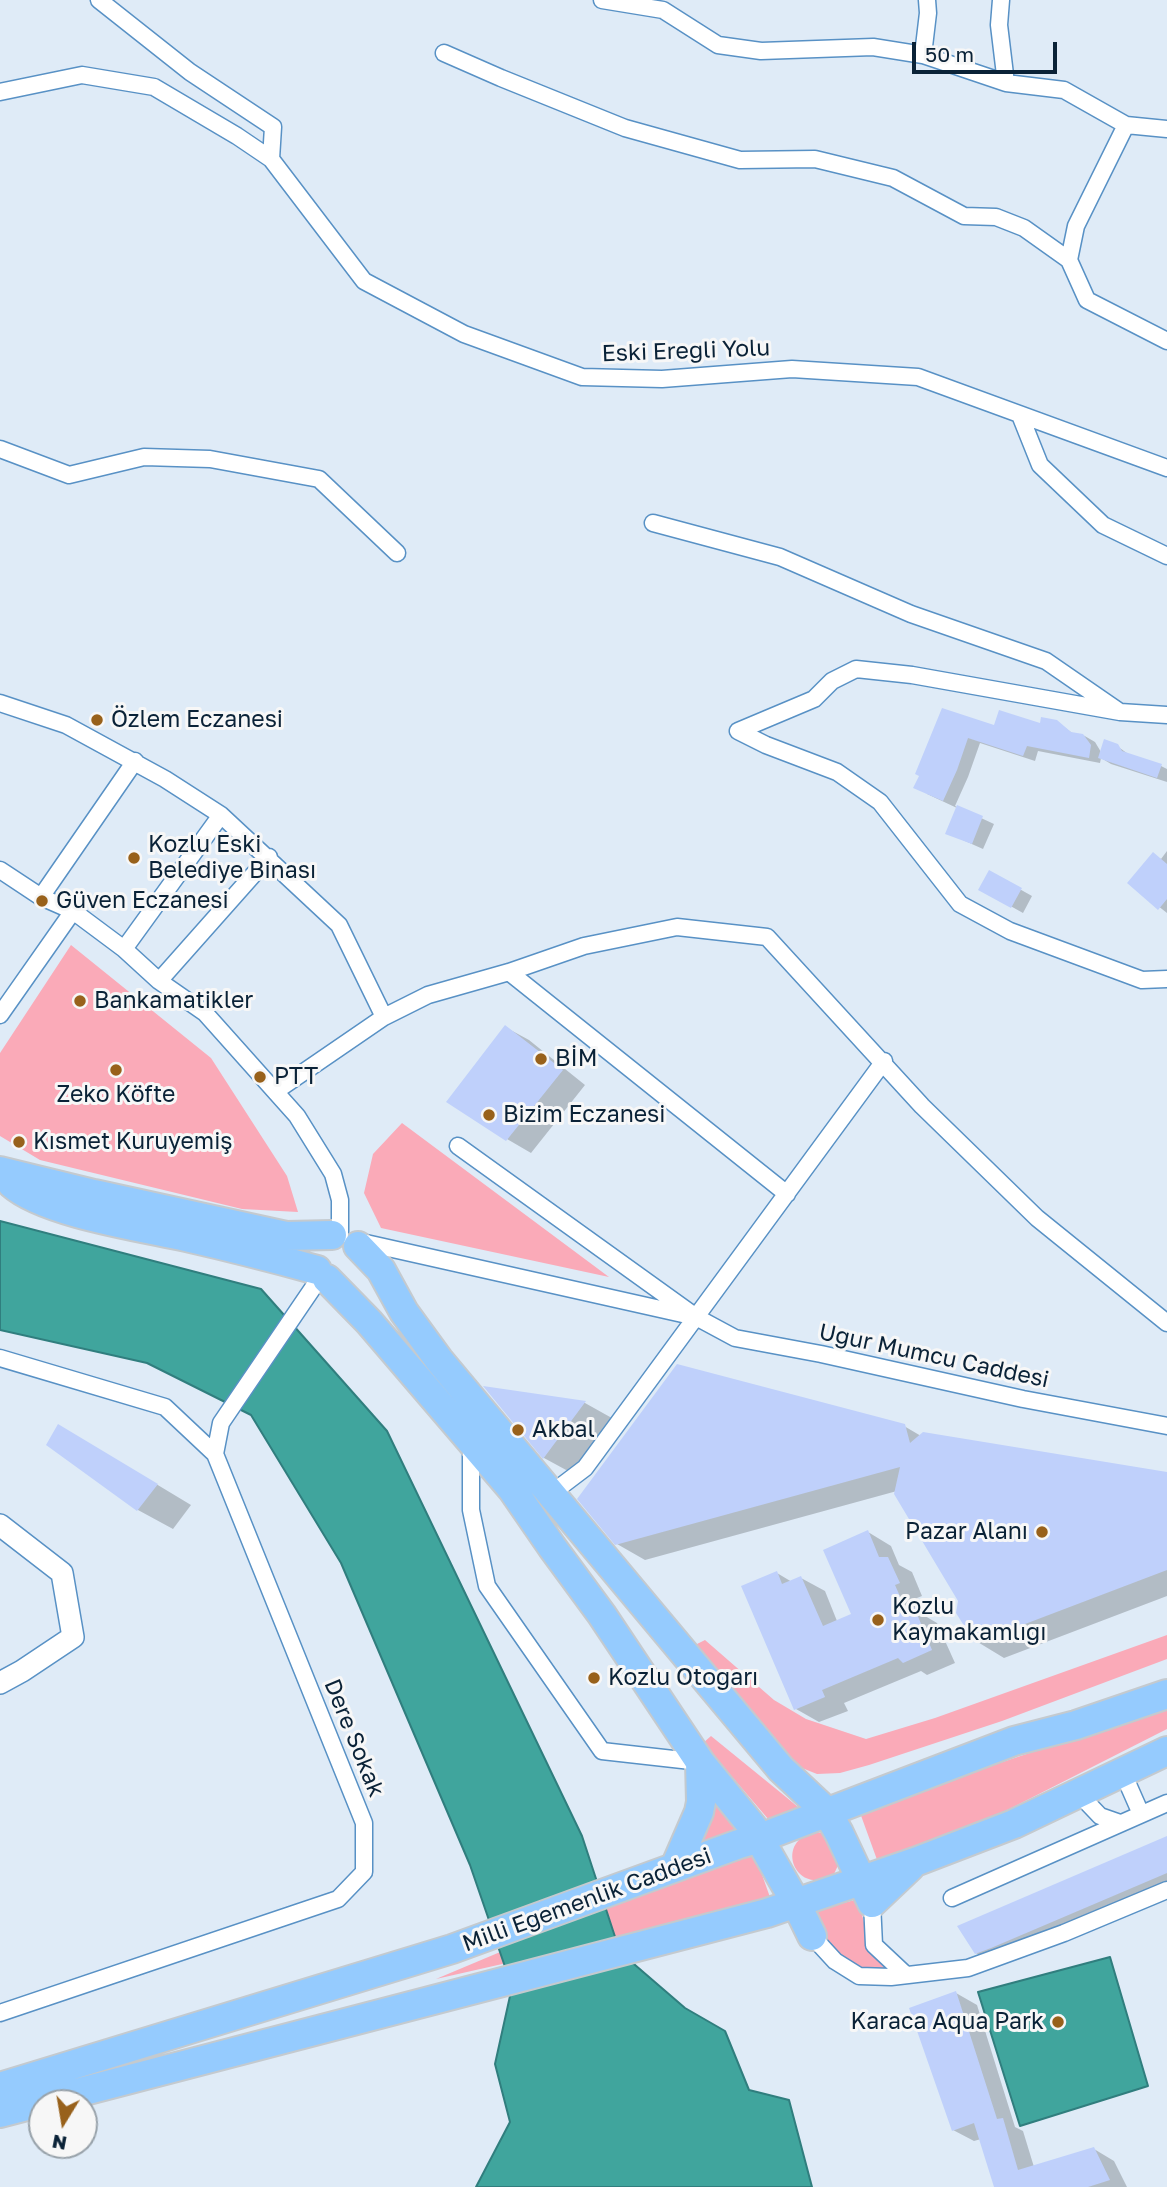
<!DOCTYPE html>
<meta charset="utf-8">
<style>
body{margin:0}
#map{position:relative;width:1167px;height:2187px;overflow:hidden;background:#dfebf7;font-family:"Golos Text",sans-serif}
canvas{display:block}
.north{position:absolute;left:28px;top:2089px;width:70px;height:70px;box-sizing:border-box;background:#f7f7f7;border:2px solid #98a2aa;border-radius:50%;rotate:191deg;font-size:19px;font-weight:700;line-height:28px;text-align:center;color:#0a2237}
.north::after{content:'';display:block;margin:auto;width:24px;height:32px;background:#98611b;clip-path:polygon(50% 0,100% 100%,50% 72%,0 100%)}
.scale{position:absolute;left:912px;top:42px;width:145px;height:32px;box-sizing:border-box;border:4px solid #0a2237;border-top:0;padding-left:9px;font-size:21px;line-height:24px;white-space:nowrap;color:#0a2237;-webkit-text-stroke:5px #f7f7f7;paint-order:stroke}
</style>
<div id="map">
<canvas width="1167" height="2187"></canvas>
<div class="north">N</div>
<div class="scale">50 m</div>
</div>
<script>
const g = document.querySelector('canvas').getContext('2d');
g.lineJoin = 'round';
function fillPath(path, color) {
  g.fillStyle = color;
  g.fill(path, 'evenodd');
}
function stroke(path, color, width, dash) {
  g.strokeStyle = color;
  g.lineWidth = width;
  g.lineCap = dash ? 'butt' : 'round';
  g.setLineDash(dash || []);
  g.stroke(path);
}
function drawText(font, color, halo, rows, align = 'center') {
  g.font = font + ' "Golos Text",sans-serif';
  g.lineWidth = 6;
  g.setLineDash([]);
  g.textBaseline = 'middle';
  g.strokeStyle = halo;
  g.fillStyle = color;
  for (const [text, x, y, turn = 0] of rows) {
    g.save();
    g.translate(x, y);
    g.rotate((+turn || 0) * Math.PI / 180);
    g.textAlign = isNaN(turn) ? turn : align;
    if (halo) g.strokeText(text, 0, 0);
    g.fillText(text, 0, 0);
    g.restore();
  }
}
fillPath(new Path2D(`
 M71,945L211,1058L287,1176L298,1212L242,1209L40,1160L0,1136V1053Z
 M402,1123L609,1277L381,1228L364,1193L373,1154Z
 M1167,1635V1659L1002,1721L869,1765L840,1773L817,1774L797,1766L693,1646L705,1640L774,1700L806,1719L866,1739L935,1718Z
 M1167,1707V1729L970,1829L880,1868L859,1810Z
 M711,1736L786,1797L798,1807L769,1820L703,1743Z
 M713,1791L742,1834L690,1845Z
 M816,1832L824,1833L841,1859L834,1874C796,1899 772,1840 816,1832Z
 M752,1846L772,1903L436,1979Z
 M858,1899L872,1954L888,1972C881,1972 871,1973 865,1971C839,1963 823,1934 811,1912Z`), '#faaab8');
const water = new Path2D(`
 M0,1221L261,1289L387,1431L582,1836L620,1952L685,2008L725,2031L749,2090L789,2100L812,2187H476L510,2122L495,2064L512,1987L470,1865L341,1563L251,1415L147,1363L0,1330Z
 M1110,1957L1148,2086L1020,2126L978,1992Z`);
fillPath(water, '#40a59d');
stroke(water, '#307e7e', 2);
fillPath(new Path2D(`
 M943,710L995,727L1041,726L1056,721L1075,735H1083L1095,742L1101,752L1117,746L1131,756L1161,766L1167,769V782L1111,764L1101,758L1100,763L1038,751L1035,761L980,743L968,777L955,806L994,824L983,849L947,833L957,808L927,794Z
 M1167,851V913L1129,883L1153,854L1161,859Z
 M989,872L1032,896L1023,913L980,889Z
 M505,1027L529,1040L585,1085L531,1153L507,1139Z
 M487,1389L585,1403L619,1422L579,1477L544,1458Z
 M904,1426L921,1436L1167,1475V1596L1004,1658L976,1641L960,1600L897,1491L645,1560L617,1544Z
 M49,1444L93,1446L191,1505L173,1529L138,1510Z
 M868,1532L891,1546L899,1565L912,1572L922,1596L917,1598L925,1616L937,1623L955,1663L927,1675L921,1671L844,1703L848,1711L819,1722L796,1709L777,1573L792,1582L801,1578L825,1591L837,1621L853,1615Z
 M1167,1838V1883L987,1960L976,1953Z
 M956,1993L977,2005L1015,2127L1023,2131L1034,2167L1094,2149L1114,2161L1127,2187H995L981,2139L974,2141L953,2130Z`), '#0003');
fillPath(new Path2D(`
 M942,708L994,725L999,710L1040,723L1041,717L1057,720L1071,732L1083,734L1091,745L1089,758L1027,746L1023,756L968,738L957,770L943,801L913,788L919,776L915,774Z
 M1104,739L1118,744L1122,751L1162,764L1157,778L1098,758Z
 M957,805L983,816L972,844L945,834Z
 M1153,852L1167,864V899L1158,910L1127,883Z
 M989,870L1022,888L1011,908L978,890Z
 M505,1025L563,1070L506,1141L446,1102Z
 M677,1364L905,1424L910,1443L923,1432L1167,1472V1570L975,1643L956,1613L958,1601L894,1494L900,1467L615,1545L577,1499Z
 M483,1386L586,1401L543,1459Z
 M58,1424L158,1484L137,1511L46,1445Z
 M868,1530L879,1557H888L900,1583L895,1585L905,1608L914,1607L932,1650L903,1663L898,1658L822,1690L825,1697L794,1710L741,1586L777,1571L782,1584L801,1576L823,1626L851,1614L823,1550Z
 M1167,1836V1873L991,1948L975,1954L957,1926Z
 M956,1991L997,2119L1003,2118L1018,2170L1094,2147L1110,2180L1088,2187H994L974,2123L952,2131L909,2008Z`), '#bfd0fb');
const street = new Path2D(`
 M99,0L190,72L273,127L271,159
 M602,0L663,10L718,45L761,51L873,47L923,55L1006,83L1064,90L1126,125L1167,129
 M1001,0L999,25L1006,83
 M444,53L501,78L625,128L740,160L815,159L893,178L964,216L996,217L1024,228L1069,260
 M923,55L928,13L927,0
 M0,92L82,75L154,87L237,136L271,159L364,281L464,334L582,377L662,379L792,369L918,377L1167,468
 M1126,125L1076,226L1069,260L1087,300L1167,341
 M1020,415L1040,465L1103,525L1167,556
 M0,449L69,475L144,457L210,459L319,479L397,553
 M653,523L780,557L911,614L1046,661L1120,712
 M0,703L66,725L165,779L221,815L339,925L384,1017
 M738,731L766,745L837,772L880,802L960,904L1010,931L1142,980L1167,979
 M738,731L814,699L832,681L856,669L912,675L1120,712L1167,715
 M0,870L41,897L73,911L124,949L159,981L205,1013L297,1116L333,1174L340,1200V1235
 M41,897L135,761
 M124,949L221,815
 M509,972L787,1194
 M159,981L269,857
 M0,1015L73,911
 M276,1091L384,1017L428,995L509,972L584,946L677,927L767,937L922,1106L1037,1218L1167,1323
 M458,1146L696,1317L735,1338L821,1354L1023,1399L1167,1426
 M357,1241L687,1315
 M0,1358L165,1407L215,1454
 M471,1442V1510L487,1586L602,1751L700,1762
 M552,1493L585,1468L884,1061
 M1123,1773L1141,1814
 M1079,1794L1100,1816L1120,1823
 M952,1898L1167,1803
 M872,1903L874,1945L906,1975
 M812,1936L835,1961L859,1976L891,1977L968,1968L1064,1933L1167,1890
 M0,2013L338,1899L364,1872V1823L215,1454L221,1423L321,1276`);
const secondary = new Path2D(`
 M0,1525L62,1573L73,1637L22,1671L0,1683`);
const highway = new Path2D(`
 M0,1171L94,1194L286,1236L332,1235
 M12,1184C45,1213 141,1227 186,1237C230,1247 273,1258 317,1270
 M358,1246L381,1270L404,1312L439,1360L781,1769L827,1812L839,1833L872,1903L910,1867
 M327,1279L369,1322L512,1489L552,1547L602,1615L700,1762L752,1826L796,1903L812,1936
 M675,1867L699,1812L701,1802L700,1762
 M0,2087L452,1949L739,1844L760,1838L1014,1741L1076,1725L1167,1694
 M0,2113L767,1913L915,1862L1014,1824L1167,1751`);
stroke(street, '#5891c5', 19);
stroke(secondary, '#5891c5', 24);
stroke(highway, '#c4cacf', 32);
stroke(street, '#fff', 16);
stroke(secondary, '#fff', 21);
stroke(highway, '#95cbfe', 28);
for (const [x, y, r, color] of [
 [97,720,7,"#98611b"],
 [134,858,7,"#98611b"],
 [42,901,7,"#98611b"],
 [80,1001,7,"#98611b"],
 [541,1059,7,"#98611b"],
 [116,1070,7,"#98611b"],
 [260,1077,7,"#98611b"],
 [489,1115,7,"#98611b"],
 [19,1142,7,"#98611b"],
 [518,1430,7,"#98611b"],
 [1042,1532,7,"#98611b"],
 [878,1620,7,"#98611b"],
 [594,1678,7,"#98611b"],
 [1058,2022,7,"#98611b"]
]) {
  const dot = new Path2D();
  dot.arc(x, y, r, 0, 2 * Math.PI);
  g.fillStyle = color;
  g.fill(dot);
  stroke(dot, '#f7f7f7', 2.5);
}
drawText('23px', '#0a2237', '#f7f7f7', [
 ["Eski Ereğli Yolu",686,351,-2],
 ["Uğur Mumcu Caddesi",934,1356,12],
 ["Dere Sokak",354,1738,68],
 ["Milli Egemenlik Caddesi",587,1900,-20]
]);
drawText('23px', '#0a2237', '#f7f7f7', [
 ["Özlem Eczanesi",111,720],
 ["Kozlu Eski",148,845],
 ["Belediye Binası",148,871],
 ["Güven Eczanesi",56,901],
 ["Bankamatikler",94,1001],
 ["BİM",555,1059],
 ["PTT",274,1077],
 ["Zeko Köfte",116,1095,"center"],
 ["Bizim Eczanesi",503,1115],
 ["Kısmet Kuruyemiş",33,1142],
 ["Akbal",532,1430],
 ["Pazar Alanı",1028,1532,"right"],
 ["Kozlu",892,1607],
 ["Kaymakamlığı",892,1633],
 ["Kozlu Otogarı",608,1678],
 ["Karaca Aqua Park",1044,2022,"right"]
], 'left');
</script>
